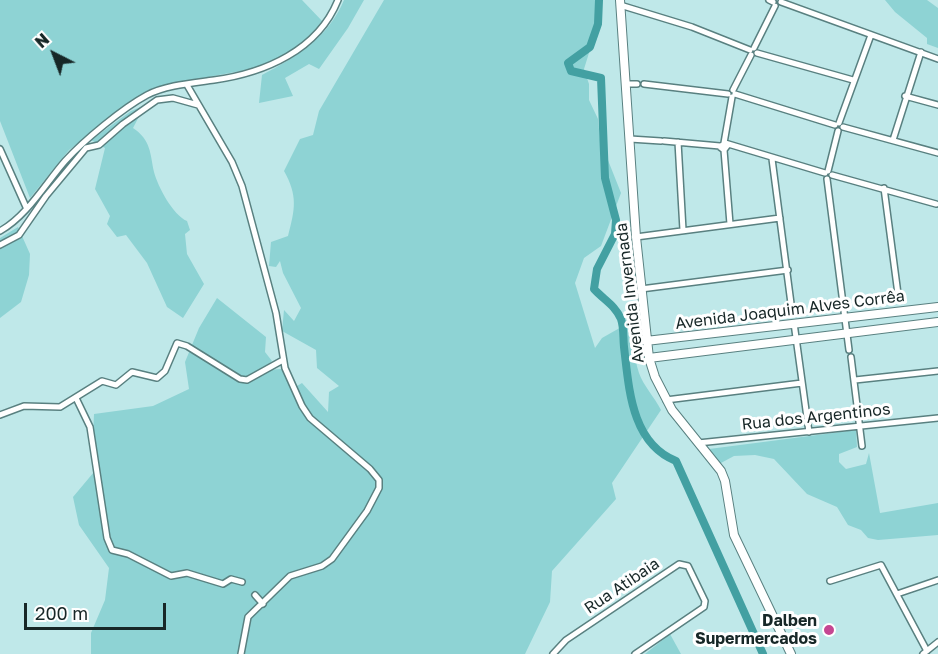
<!DOCTYPE html>
<meta charset="utf-8">
<style>
body{margin:0}
#map{position:relative;width:938px;height:654px;overflow:hidden;background:#bfe8e9;font-family:"Golos Text",sans-serif}
canvas{display:block}
.north{position:absolute;left:24px;top:24px;width:60px;height:60px;-webkit-text-stroke:4px #fff;paint-order:stroke;rotate:318deg;font-size:16px;font-weight:700;line-height:24px;text-align:center;color:#172727}
.north::after{content:'';display:block;margin:auto;width:21px;height:27px;background:#172727;clip-path:polygon(50% 0,100% 100%,50% 72%,0 100%)}
.scale{position:absolute;left:24px;top:603px;width:142px;height:27px;box-sizing:border-box;border:3px solid #172727;border-top:0;padding-left:8px;font-size:18px;line-height:21px;white-space:nowrap;color:#172727;-webkit-text-stroke:4px #fff;paint-order:stroke}
</style>
<div id="map">
<canvas width="938" height="654"></canvas>
<div class="north">N</div>
<div class="scale">200 m</div>
</div>
<script>
const g = document.querySelector('canvas').getContext('2d');
g.lineJoin = 'round';
function fillPath(path, color) {
  g.fillStyle = color;
  g.fill(path, 'evenodd');
}
function stroke(path, color, width, dash) {
  g.strokeStyle = color;
  g.lineWidth = width;
  g.lineCap = dash ? 'butt' : 'round';
  g.setLineDash(dash || []);
  g.stroke(path);
}
function drawText(font, color, halo, rows, align = 'center') {
  g.font = font + ' "Golos Text",sans-serif';
  g.lineWidth = 6;
  g.setLineDash([]);
  g.textBaseline = 'middle';
  g.strokeStyle = halo;
  g.fillStyle = color;
  for (const [text, x, y, turn = 0] of rows) {
    g.save();
    g.translate(x, y);
    g.rotate((+turn || 0) * Math.PI / 180);
    g.textAlign = isNaN(turn) ? turn : align;
    if (halo) g.strokeText(text, 0, 0);
    g.fillText(text, 0, 0);
    g.restore();
  }
}
fillPath(new Path2D(`
 M0,0H302L324,23L294,49L272,62L246,70L186,81L147,91L69,150L30,198L0,121Z
 M344,0H364L348,28L319,69L309,64L285,78L293,96L259,103L262,75C296,57 329,37 344,0Z
 M384,0H599L602,11L584,69L589,84V100L598,119L600,140L621,193L601,246L584,258L575,283L595,348L602,338L632,321C635,338 633,356 639,373C643,385 655,398 661,410L612,483L616,499L552,571L550,602L525,654H91V633L105,600L109,568L79,525L73,497L99,466L93,437L94,414L153,406L189,389L185,362L199,328L217,298L266,337L265,352L272,361L266,367L268,370L281,369L297,386L302,383L328,412L329,392L339,386L317,368L316,350L282,331L284,310L294,321L301,308L283,273L280,261L276,267L269,266L271,242L288,236C295,209 298,196 284,171L300,139L313,135L319,111Z
 M885,0H927L938,8V48L927,44V38L895,12Z
 M145,105L133,128C151,140 150,153 154,172C158,187 173,215 187,221L190,230L185,234L187,254L204,284L183,318L167,307L147,263L126,235L117,237L107,224L110,216L95,189L105,148L91,140L131,111Z
 M18,227L30,254L29,275L21,302L0,318V238Z
 M856,430L857,447L839,454V462L846,469L866,464L869,453L880,513L938,503V535L878,540L868,538L861,530L848,525L837,507L807,494L774,459L755,455L734,456L719,464L709,449Z
 M670,634L681,654H645Z`), '#8ed3d4');
stroke(new Path2D(`
 M599,0L598,24L590,47L568,63L571,71L601,78L605,178L616,220L615,234L597,269L594,289C604,300 615,305 621,319C624,327 623,338 624,347C629,388 631,443 676,461L763,654`), '#43a0a2', 8);
const street = new Path2D(`
 M769,0L773,2
 M781,2L938,59
 M620,5L692,27L750,50
 M754,48L775,6
 M757,53L853,80
 M625,84H637
 M644,84L728,94
 M187,85L232,162L242,186L276,313L285,368L302,406L310,418L370,469L379,480V488L367,511L332,559L322,566L290,576L248,617L241,654
 M733,90L751,55
 M735,94L835,125
 M905,96L938,105
 M839,123L871,35
 M843,127L938,153
 M630,139L661,141
 M893,140L921,52
 M664,141L720,146
 M678,142L683,230
 M724,143L732,97
 M727,146L724,150L720,147L725,143L825,173
 M0,149L26,207
 M724,150L730,224
 M772,159L792,311
 M828,171L838,131
 M832,175L936,204
 M827,179L849,350
 M884,188L898,294
 M0,231C27,216 45,184 65,161C84,140 123,108 147,95C166,85 193,83 214,80C265,73 318,50 338,0
 M636,237L780,218
 M0,245L19,235L46,196L86,148L99,145L123,124L157,100L173,98L198,105
 M641,289L788,270
 M794,323L809,432
 M851,357L862,446
 M855,380L938,371
 M76,398L90,427L107,538L112,550L128,554L171,576L187,573L223,584L231,579L242,582
 M666,400L802,383
 M0,415L24,406L60,407L102,381L116,385L132,372L157,378L165,371L177,343L187,346L240,379L247,380L283,360
 M698,443L938,418
 M830,581L881,565L927,651
 M897,594L938,580
 M255,595L263,604
 M553,654L566,640L679,564L688,566L705,601L704,607L635,654
 M923,654L938,642`);
const secondary = new Path2D(`
 M620,0L636,237L649,358L655,377L672,410L721,471L725,481L734,535L791,654
 M646,341L938,307
 M649,358L938,322`);
stroke(street, '#598080', 8);
stroke(secondary, '#598080', 10);
stroke(street, '#fff', 5);
stroke(secondary, '#fff', 8);
for (const [x, y, r, color] of [
 [829,630,6,"#c54692"]
]) {
  const dot = new Path2D();
  dot.arc(x, y, r, 0, 2 * Math.PI);
  g.fillStyle = color;
  g.fill(dot);
  stroke(dot, '#fff', 2);
}
drawText('16px', '#172727', '#fff', [
 ["Avenida Invernada",630,293,-97],
 ["Avenida Joaquim Alves Corrêa",790,310,-7],
 ["Rua dos Argentinos",816,417,-6],
 ["Rua Atibaia",622,586,-34]
]);
drawText('bold 16px', '#172727', '#fff', [
 ["Dalben",817,621],
 ["Supermercados",817,639]
], 'right');
</script>
